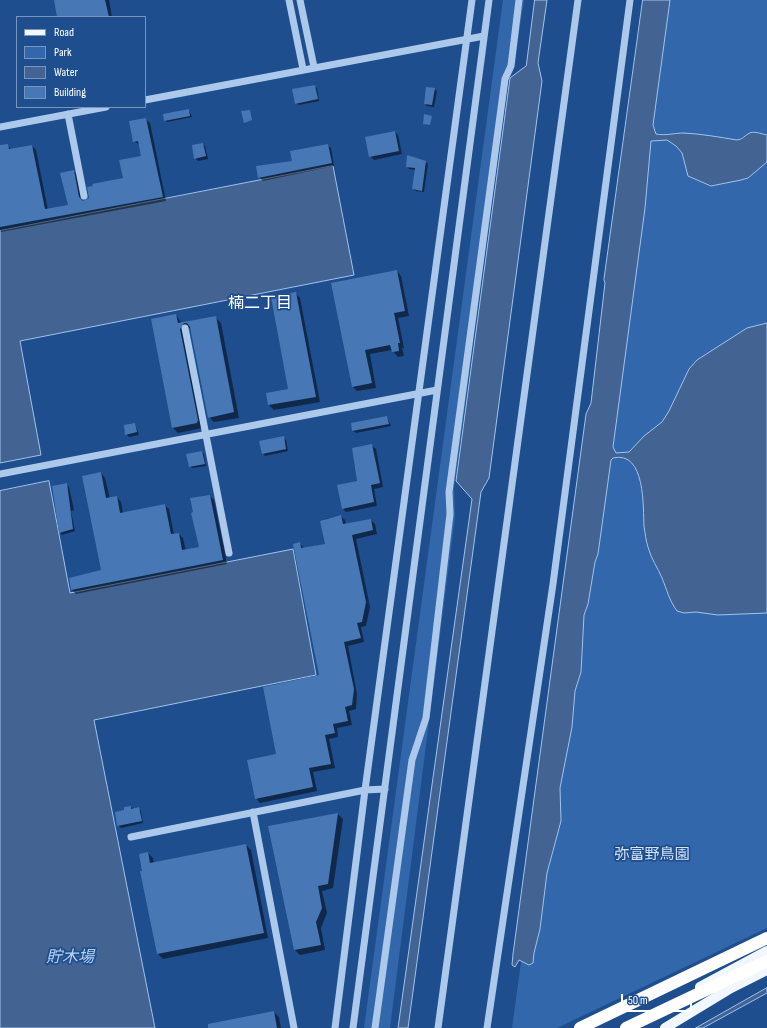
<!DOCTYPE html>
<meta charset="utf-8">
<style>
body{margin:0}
#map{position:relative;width:767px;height:1028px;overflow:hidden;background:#1e4e8d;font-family:"Sofia Sans Condensed",sans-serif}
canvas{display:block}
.legend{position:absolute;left:16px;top:16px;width:130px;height:92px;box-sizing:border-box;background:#1e4e8d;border:1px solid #7895bb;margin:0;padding:5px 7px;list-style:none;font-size:12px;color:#fff}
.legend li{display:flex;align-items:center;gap:8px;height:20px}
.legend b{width:20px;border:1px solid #7895bb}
.scale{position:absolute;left:621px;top:994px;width:71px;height:18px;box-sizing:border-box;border:2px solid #fff;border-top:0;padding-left:5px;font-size:12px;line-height:14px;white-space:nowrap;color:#fff;-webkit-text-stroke:3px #1e4e8d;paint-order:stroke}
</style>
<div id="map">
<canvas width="767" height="1028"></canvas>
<ul class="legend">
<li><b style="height:5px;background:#f2f7ff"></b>Road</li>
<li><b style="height:11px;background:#3268ab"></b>Park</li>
<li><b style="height:11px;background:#436492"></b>Water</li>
<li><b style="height:11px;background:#4777b5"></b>Building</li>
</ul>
<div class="scale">50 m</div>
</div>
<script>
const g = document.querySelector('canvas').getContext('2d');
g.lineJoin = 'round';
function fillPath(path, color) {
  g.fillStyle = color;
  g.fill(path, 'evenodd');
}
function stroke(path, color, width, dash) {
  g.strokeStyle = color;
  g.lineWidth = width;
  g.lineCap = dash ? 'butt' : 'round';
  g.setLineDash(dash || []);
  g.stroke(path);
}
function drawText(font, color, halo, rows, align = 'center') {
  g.font = font + ' "Sofia Sans Condensed","Noto Sans JP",sans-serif';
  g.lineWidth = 3.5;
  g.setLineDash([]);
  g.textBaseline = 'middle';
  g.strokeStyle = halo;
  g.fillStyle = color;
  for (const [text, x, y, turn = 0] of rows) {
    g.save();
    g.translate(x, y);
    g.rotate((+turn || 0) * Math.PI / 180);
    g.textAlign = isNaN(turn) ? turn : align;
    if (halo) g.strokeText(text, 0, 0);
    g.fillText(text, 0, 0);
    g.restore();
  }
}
fillPath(new Path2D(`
 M503,0H524L514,65L508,80L454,488L455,517L390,1028H364Z
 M653,0H767V928L557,1028H512Z`), '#3268ab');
const water = new Path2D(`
 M535,0H547L538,63L542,81L489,478L481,492L408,1028H398L472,499L456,481L510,78L526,66Z
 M643,0H670L653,125L656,134C665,136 674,133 684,133C702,134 719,137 737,140C743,139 743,137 748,134C753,130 761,134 767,135V162L748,178L741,180L711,186L688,176L682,153L676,146L667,140L651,141L645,208L613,447L616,453L629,452L644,436L662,422L669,411L689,369L697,360L747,328L767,323V613L718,615L696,612L684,613L677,611C669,600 667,590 662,578C658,568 651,559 648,547C646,541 645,533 644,526C643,509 646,450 613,458L611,460L598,554L595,562L588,604L584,615L581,672L575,691L572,727L560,788L561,821L547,873L540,929L534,953L533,963L529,965L519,960L515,967L512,965L513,954L586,414L591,403L605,283L604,280Z
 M333,166L354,275L20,341L41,455L0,463V231Z
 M49,481L70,593L293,549L316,675L94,720L155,1028H0V491Z
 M767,988V993L703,1028H696Z`);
fillPath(water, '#436492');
stroke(water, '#a0c3ee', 1);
fillPath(new Path2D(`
 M55,0H109L112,17H58Z
 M314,86L317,88L319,101L299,105L296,103Z
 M434,89L437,91L434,107L427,106L425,104Z
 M189,110L192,117L167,122L165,120Z
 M145,119L150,123L166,201L1,232L0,230V146L7,145L12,150L32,146L36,150L48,210L70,206L73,171L78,175L83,202L124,179L142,157L140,145L134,141Z
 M395,132L398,135L402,154L374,160L370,156Z
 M203,144L205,146L208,159L198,161L195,158Z
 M327,145L331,148L334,166L263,181L259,177Z
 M425,162L428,164L424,192L416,191L413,189L416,170L409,169L407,166Z
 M397,271L401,276L409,316L398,318L404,348H402L404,356L398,357L392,350L370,354L376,388L357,391L352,386L333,284Z
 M295,293L300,298L320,402L274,410L269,405L289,390Z
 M176,315L182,324L215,317L221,323L239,418L214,422L209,417L191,328H189L185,335L202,428L178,433L173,428Z
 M387,417L391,426L356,433L353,431L352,424Z
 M135,424L139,435L129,437L126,434Z
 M283,437L286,440L288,451L265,456L263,453Z
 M372,446L376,449L383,487L374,489L377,506L346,512L343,509L358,482Z
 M202,452L204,454L206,466L192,468L190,466Z
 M101,473L105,478L110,499L117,497L121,502L123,513L164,505L169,509L174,535L179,534L183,538L186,551L201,548L210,496L214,500L227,564L76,594L72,590L102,571Z
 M66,484L69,487L74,510L71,511L75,531L62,535L60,532Z
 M340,516L345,520L346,525L371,520L375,524L377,534L356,539L370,607L366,626L361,627L364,642L348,646L357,694L356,709L349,711L352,725L337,728L338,737L329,739L335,768L313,772L317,791L260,803L256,798L320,676L300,544L304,548L326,544L325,519Z
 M131,807L133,809L138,808L141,811L143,823L121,828L118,825L126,811Z
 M338,814L343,819L333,888L322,891L327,913L321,928L325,950L300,955L295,950L269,826Z
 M246,845L251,850L268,938L163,959L158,954L148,853L153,858L154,864Z
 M274,1012L279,1017L281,1028H220Z`), '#0007');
fillPath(new Path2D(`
 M54,0H105L109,17H57Z
 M315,85L318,99L295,104L292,89Z
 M426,87L435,88L432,105L424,104Z
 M189,109L190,116L164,121L163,114Z
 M250,110L252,120L244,123L241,111Z
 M424,114L432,116L430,125L423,124Z
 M146,118L163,197L0,227V145L8,144L9,149L32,145L45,209L68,205L60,173L74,170L79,197L83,201L89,198L87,187L93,186L92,184L123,178L119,160L141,156L138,141L133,142L129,121Z
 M395,131L399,151L369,157L365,137Z
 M203,143L206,156L194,159L192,145Z
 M328,144L332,163L258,178L256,166L292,161L290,151Z
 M407,155L426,161L422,191L412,189L415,168L406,167Z
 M397,270L405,311L394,313L400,343H398L399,351L392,352L390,345L365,350L372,383L352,387L331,283Z
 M296,292L316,397L268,405L266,393L288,389L271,297Z
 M176,314L178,323L216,316L234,412L208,418L190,327L187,323H184L180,329L198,420L197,423L172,428L151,319Z
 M387,416L389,424L352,431L351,423Z
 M135,423L137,432L125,435L124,425Z
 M284,436L286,449L262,454L259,441Z
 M372,444L380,483L371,485L374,502L342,509L337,485L357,481L352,448Z
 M202,451L205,464L189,467L186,454Z
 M101,472L106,498L117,496L120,513L165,504L171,534L179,533L182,550L199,547L191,513L193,512L190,498L210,495L223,560L71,590L69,578L101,570L82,476Z
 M67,483L73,529L59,533L52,486Z
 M341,515L343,524L371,519L373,530L352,535L366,602L362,622L357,623L361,638L344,642L354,689L352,705L345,707L348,721L333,724L335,733L325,735L331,764L309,768L313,787L255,799L247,760L276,754L263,687L319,675L293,544L300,542L301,548L325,544L320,521Z
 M131,806V809L139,807L142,821L117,826L115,812L124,810V807Z
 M338,813L328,884L318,886L322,908L316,922L321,945L294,950L268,826Z
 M246,844L264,933L157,954L140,871H142L139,854L148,852L150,863Z
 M274,1011L277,1028H208V1024Z`), '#4777b5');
stroke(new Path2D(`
 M289,0L303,69
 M300,0L314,67
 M145,100L484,36
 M68,114L84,196
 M0,127L106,107
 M185,328L229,553
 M0,474L437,390
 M253,812L294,1028
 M131,837L365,790L385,789
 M335,1028L365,790L472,0
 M353,1028L489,0
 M375,1028L412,760L426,718L450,514L449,492L505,79L511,66L519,0
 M438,1028L578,0
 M487,1028L553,584L630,0`), '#acc9ec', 7);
stroke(new Path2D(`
 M700,987L767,951
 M665,1028L731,988L767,970`), '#f2f7ff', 10);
stroke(new Path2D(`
 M580,1028L767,938`), '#fff', 12);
stroke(new Path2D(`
 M626,1028L767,961`), '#fff', 12);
drawText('15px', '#d2e3f9', '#1e4e8d', [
 ["弥富野鳥園",652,855]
]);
drawText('16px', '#fff', '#1e4e8d', [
 ["楠二丁目",260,304]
]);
drawText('italic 16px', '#b8d3f4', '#1e4e8d', [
 ["貯木場",70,958]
]);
</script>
